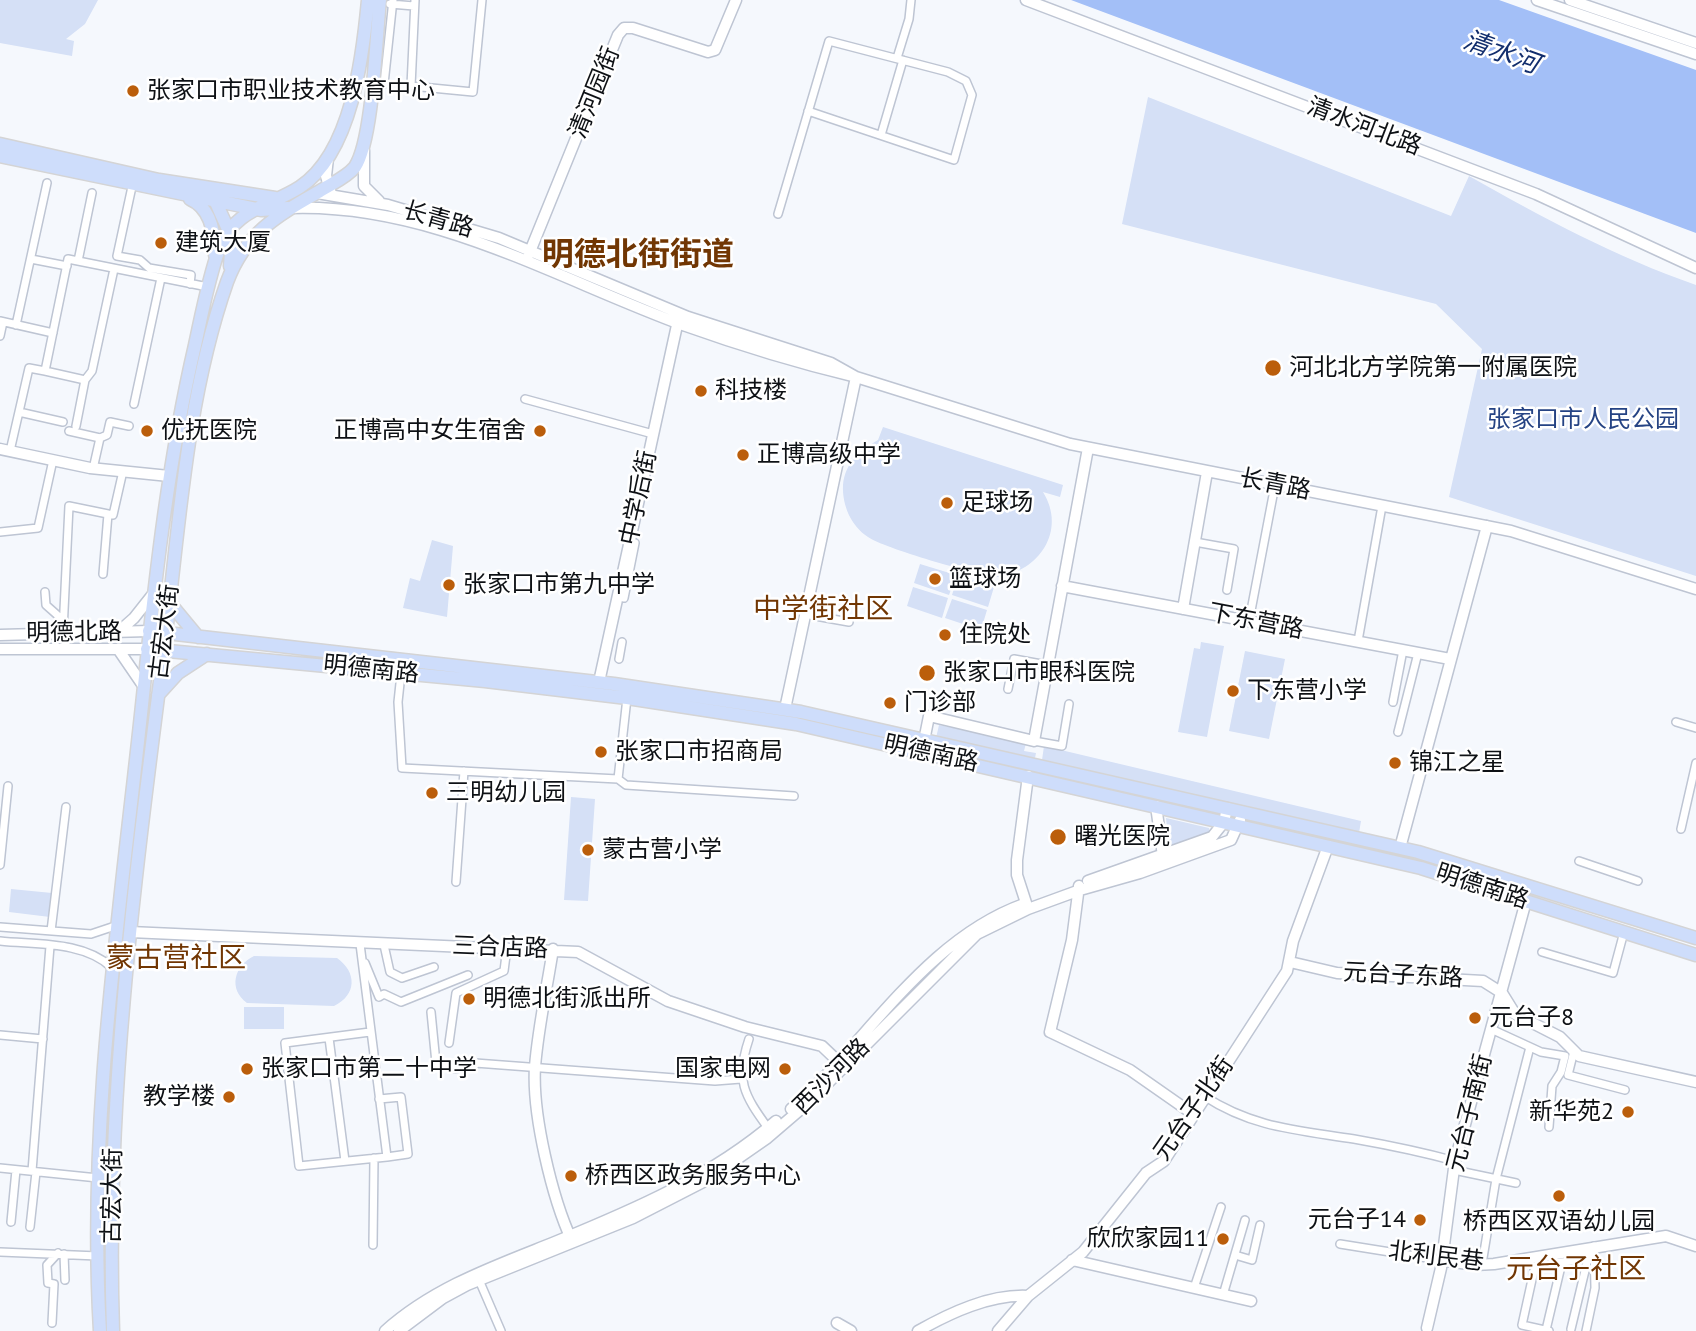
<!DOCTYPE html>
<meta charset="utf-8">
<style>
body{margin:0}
canvas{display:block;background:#f5f8fd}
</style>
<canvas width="1696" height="1331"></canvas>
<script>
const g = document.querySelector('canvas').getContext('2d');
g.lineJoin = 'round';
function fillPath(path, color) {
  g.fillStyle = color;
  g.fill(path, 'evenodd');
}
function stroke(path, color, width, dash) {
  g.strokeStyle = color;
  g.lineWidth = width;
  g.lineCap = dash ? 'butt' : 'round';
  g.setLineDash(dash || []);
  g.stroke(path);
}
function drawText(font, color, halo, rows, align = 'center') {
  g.font = font + ' "PT Sans","Noto Sans SC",sans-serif';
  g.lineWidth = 5;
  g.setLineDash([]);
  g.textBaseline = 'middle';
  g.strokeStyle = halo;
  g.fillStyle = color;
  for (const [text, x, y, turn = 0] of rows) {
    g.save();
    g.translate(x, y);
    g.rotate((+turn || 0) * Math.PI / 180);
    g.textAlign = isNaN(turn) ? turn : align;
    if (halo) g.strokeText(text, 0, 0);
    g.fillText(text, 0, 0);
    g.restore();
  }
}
fillPath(new Path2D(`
 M0,0H98L85,24L66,39L74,41L72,56L0,43Z
 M1148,97L1451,216L1469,176C1543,218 1616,257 1696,285V576L1449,497L1482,349L1436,304L1122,224Z
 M883,427L1063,485L1060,497L1043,492C1067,531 1039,571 998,577C977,575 883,548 868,537C851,526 842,505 843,485C845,463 860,450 878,440Z
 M432,540L453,546L447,617L403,608L410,578L420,581Z
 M920,564L956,575L949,595L914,583Z
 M958,576L994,587L988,607L952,595Z
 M913,587L948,598L942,618L907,606Z
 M952,599L987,610L981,630L945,618Z
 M1201,642L1224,646L1207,737L1178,732L1194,648L1200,649Z
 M1245,651L1285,659L1269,739L1229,731Z
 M939,725L1026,743L1024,751L1036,753L1035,758L936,738Z
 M1044,746L1361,821L1359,833L1042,760Z
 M571,797L595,799L588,901L564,900Z
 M1166,818L1209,828L1210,832L1169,846Z
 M11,889L52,893L50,917L9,912Z
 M254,956L337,958C357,972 357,995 334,1006L247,1003C228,989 234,966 254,956Z
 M244,1007H284V1029H244Z`), '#d5e0f6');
fillPath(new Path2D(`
 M1071,0H1499L1696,70V233Z`), '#a3bff7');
const street = new Path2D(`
 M415,0L411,86L473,92L482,0
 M390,4L414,6
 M897,58L909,19L911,0
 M384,84L393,0
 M881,135L903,60
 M133,182L117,256L140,260L149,268L191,275L190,284
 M778,214L829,41L948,72L966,81L972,95L954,160L808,111
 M31,259L67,266
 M78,261L92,193
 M0,321L53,333
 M16,325L47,183
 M0,336L3,322
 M85,380L45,371L68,259L208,287
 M525,399L653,434
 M134,404L161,278
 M19,412L63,422
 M76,426L85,380L92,371L114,269
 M69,431L100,438
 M10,451L29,368L45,371
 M93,469L100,438L107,435L110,422L129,426
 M108,514L113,515L123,471
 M0,532L38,528L53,460
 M1195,542L1234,549L1227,590
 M45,592L46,605L64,621
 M624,598L635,543
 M804,614L849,622
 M1249,621L1275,485
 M63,631L69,506L108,514L103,574
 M1358,641L1382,506
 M619,659L622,642
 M401,674L398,702L402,768L618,779L627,698
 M1008,689L1014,659L1047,665
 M1393,702L1403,650
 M1676,722L1696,728
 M1398,732L1418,653
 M1034,741L1062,746L1069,704
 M618,779L626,785L794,796
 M1681,829L1696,763
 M1579,861L1638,881
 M0,865L8,786
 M456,882L464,771
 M0,927L91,934L115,926
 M51,931L66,807
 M0,941C36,945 83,941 111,967
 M360,944L387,1157L299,1166L285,1043L370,1032
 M384,945L390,972L402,978L434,967
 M1542,952L1613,973L1624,932
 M365,963L379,997L384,994L401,1002L468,975
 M431,1012L436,1063L456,1069L476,1064
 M1491,1029L1541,1052L1565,1056L1561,1072L1552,1086L1549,1127
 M0,1035L43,1039
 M329,1038L345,1161
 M749,1039C735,1080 744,1095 768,1128
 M449,1043L456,993L504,971L507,947
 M1574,1051L1568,1075L1625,1090
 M462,1062L715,1081L741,1079
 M1204,1096C1253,1128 1298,1130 1354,1139C1388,1145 1422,1152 1455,1161
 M379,1099L401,1097L408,1154L387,1157
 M0,1168L98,1178
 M1454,1170L1516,1183
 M32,1171L50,946
 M11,1222L16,1170
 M30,1227L36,1172
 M1340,1244L1440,1260
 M373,1245L374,1158
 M0,1252L98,1256
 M64,1254L65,1280
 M1235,1255L1252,1260L1260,1225
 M1482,1264L1496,1179L1530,1047
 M479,1280L501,1331
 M1194,1288L1221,1207
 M1223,1295L1245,1220
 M52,1323L54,1284L48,1283L47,1265L58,1253
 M1571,1329L1589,1254
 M1546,1330L1562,1262L1588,1259
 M1549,1331L1522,1325L1535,1266L1562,1262
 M1586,1331L1595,1288L1594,1246`);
const secondary = new Path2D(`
 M1026,0L1536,194L1696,268
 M1537,0L1696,54
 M1570,0L1696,43
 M364,151V186L379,201
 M328,158L326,176L331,194
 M317,193L388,205L499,238L688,317L831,363L856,377L1070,444L1511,531L1696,589
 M290,208C431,203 555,278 683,325C739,345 798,363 856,377L785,709
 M529,254L618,35L624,28H633L708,52L715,50L736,0
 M0,449L90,468L169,476
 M1062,586L1450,659
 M1183,609L1207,472
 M117,633L134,618L153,594
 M0,635L149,631
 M0,649H147
 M118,649L144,687
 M599,682L679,316
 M924,741L929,716L1034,741L1088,448
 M1156,806L1163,856
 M1400,848L1487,526
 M1088,881L1212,837L1224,822L1227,808
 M1079,886L1072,940L1050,1032L1130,1070L1193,1114
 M1028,909L1017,875V860L1028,776
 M130,932L578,952L668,1001L745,1027L822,1046L842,1065
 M553,949C547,988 538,1028 535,1067C532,1114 552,1198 572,1241
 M1290,962L1337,973L1483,981L1502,993L1515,1014L1560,1037L1579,1056L1696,1082
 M791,1109C868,1042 924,940 1024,904
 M1072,1260L1251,1301
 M1440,1260L1475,1265L1494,1264L1666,1236L1696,1246
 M837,1323L851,1331
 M1427,1328L1441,1268L1455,1161L1526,901
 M385,1331C434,1287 495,1266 555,1242C633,1210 711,1177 776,1121
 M399,1331L443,1298L467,1285L633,1218L707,1180L766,1139L808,1103L977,934L1028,909L1080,890L1140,873L1231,840L1240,820
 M918,1331C950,1313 990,1294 1028,1296
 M998,1331L1028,1296L1083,1252L1146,1173L1164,1161L1287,971L1293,941L1328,846`);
const primary = new Path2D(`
 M0,144L159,180L275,198
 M0,156L261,210L288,208
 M214,198L232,238L230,266
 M190,199C211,208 215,234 215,255
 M169,602L198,637
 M149,631L614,684L801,712L1418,852L1696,938
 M147,649L485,681L627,698L796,724L1421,868L1696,955
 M158,695L178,673L207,654
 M100,1331C87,1114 122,901 144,686C156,571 169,457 195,345C202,313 208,280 219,249C233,209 271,206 300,187C352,153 363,55 368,0
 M113,1331C105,1102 135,876 164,650C179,528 186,399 227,282C245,233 278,215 320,191C331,184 347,177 355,167C373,140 376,36 380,0`);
stroke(street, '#bec5d3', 10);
stroke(secondary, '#bec5d3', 13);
stroke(primary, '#d4d4d5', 15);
stroke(street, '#fff', 7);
stroke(secondary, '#fff', 10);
stroke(primary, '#ceddfb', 12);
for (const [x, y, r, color] of [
 [133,91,7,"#bb5e0b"],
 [161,243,7,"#bb5e0b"],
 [1273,368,9,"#bb5e0b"],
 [701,391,7,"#bb5e0b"],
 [147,431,7,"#bb5e0b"],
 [540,431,7,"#bb5e0b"],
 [743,455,7,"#bb5e0b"],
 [947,503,7,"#bb5e0b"],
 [935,579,7,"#bb5e0b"],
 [449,585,7,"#bb5e0b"],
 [945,635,7,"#bb5e0b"],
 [927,673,9,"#bb5e0b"],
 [1233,691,7,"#bb5e0b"],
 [890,703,7,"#bb5e0b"],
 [601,752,7,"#bb5e0b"],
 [1395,763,7,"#bb5e0b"],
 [432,793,7,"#bb5e0b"],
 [1058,837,9,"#bb5e0b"],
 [588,850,7,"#bb5e0b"],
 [469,999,7,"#bb5e0b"],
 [1475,1018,7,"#bb5e0b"],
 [247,1069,7,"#bb5e0b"],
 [785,1069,7,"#bb5e0b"],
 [229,1097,7,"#bb5e0b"],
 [1628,1112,7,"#bb5e0b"],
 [571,1176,7,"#bb5e0b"],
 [1559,1196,7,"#bb5e0b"],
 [1420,1220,7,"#bb5e0b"],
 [1223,1239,7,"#bb5e0b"]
]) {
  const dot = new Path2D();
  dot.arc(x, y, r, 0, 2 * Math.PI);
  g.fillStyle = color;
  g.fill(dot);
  stroke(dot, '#fff', 2.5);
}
drawText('24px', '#0e1115', '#fff', [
 ["张家口市职业技术教育中心",147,91],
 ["建筑大厦",175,243],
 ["河北北方学院第一附属医院",1289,368],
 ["科技楼",715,391],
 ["优抚医院",161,431],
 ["正博高中女生宿舍",526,431,"right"],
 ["正博高级中学",757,455],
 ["足球场",961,503],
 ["篮球场",949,579],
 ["张家口市第九中学",463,585],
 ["住院处",959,635],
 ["张家口市眼科医院",943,673],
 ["下东营小学",1247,691],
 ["门诊部",904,703],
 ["张家口市招商局",615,752],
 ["锦江之星",1409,763],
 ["三明幼儿园",446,793],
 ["曙光医院",1074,837],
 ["蒙古营小学",602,850],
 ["明德北街派出所",483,999],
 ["元台子8",1489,1018],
 ["张家口市第二十中学",261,1069],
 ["国家电网",771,1069,"right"],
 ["教学楼",215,1097,"right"],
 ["新华苑2",1614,1112,"right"],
 ["桥西区政务服务中心",585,1176],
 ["元台子14",1406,1220,"right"],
 ["桥西区双语幼儿园",1559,1222,"center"],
 ["欣欣家园11",1209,1239,"right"]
], 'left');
drawText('24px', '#0e1115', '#fff', [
 ["清河园街",595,93,-68],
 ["清水河北路",1364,127,21],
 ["长青路",438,220,16],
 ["长青路",1275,485,11],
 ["中学后街",639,498,-78],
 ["下东营路",1256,622,11],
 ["古宏大街",165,632,-83],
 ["明德北路",74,633,-1],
 ["明德南路",371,670,6],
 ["明德南路",931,754,12],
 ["明德南路",1482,887,18],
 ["三合店路",500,948,2],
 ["元台子东路",1403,976,3],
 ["西沙河路",832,1077,-45],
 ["元台子北街",1194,1109,-55],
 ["元台子南街",1470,1113,-76],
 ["古宏大街",113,1196,-89],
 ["北利民巷",1436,1257,7]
]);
drawText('24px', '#254384', '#fff', [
 ["张家口市人民公园",1583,420]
]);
drawText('italic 26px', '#122e6d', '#fff', [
 ["清水河",1501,53,20]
]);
drawText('28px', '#713603', '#fff', [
 ["中学街社区",823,610],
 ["蒙古营社区",176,959],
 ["元台子社区",1576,1270]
]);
drawText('bold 32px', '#713603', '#fff', [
 ["明德北街街道",638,256]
]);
</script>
